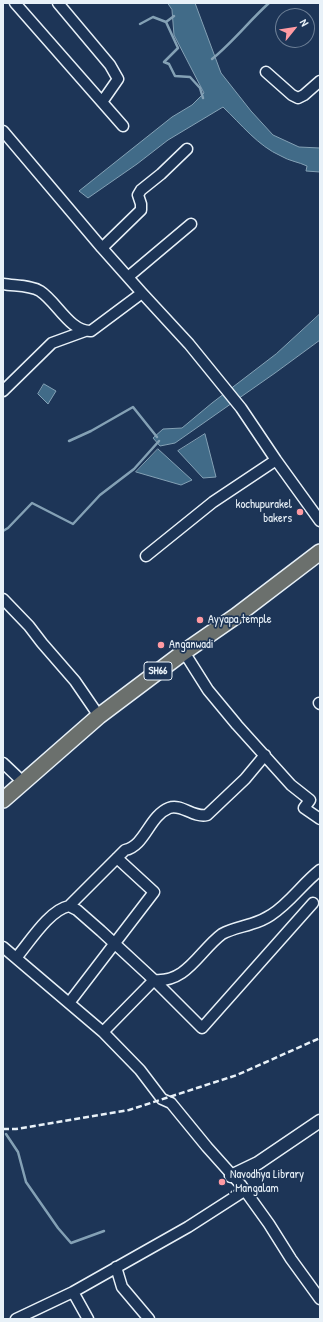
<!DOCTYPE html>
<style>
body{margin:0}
#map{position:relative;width:323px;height:1322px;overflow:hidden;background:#1d3557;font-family:"Patrick Hand",sans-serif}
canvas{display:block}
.frame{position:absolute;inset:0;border:4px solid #e8f1f8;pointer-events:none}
.north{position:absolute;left:275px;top:8px;width:40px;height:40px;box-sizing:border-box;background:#1d3557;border:1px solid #6e8097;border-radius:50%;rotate:60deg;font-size:11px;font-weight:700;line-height:16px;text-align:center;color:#e8f1f8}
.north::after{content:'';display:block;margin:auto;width:14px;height:18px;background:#ff9aa2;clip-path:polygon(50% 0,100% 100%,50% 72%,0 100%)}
</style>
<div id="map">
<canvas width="323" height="1322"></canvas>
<div class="frame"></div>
<div class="north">N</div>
</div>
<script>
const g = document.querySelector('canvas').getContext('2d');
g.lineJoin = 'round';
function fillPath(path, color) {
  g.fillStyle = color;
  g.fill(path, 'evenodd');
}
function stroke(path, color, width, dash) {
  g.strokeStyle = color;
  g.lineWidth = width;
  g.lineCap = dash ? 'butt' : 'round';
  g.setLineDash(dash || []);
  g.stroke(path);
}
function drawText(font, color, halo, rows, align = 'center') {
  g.font = font + ' "Patrick Hand",sans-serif';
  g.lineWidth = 3.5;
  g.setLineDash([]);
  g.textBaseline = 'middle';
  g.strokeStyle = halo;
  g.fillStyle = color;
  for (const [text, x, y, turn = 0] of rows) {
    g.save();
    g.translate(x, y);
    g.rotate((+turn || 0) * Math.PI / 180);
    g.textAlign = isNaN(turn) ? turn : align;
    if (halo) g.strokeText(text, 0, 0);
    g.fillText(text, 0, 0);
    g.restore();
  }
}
const water = new Path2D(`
 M168,3H195L221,73L251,111L273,135L299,147L320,148V172L306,171L307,166C299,162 289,161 281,156C258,146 241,124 223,107L168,140L137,164L88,198L79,191L172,117L192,105L204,93L174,35L172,10Z
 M320,314V340L275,373L175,443L160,446L153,438L163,429L182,428L212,403L276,354Z
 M44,384L56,391L48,404L38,394Z
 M205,434L216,477L203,478L178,451Z
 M158,449L192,480L181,485L136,472Z`);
fillPath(water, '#416b88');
stroke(water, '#84a1b5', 1);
stroke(new Path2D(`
 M166,22L178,48L164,62L169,64L175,76L190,77L200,88L203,98
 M140,24L153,17L166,22L174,16
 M212,59C233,42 249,21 269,3
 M69,441L91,431L133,407L157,437
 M3,531L8,528L32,503L73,524L100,495L134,469L159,441
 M6,1134L18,1152L26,1182L58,1228L71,1243L104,1231`), '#84a1b5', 2.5);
const minor = new Path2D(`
 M15,3L123,126
 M58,3L110,65L118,79L102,102
 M266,72L292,95L298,98L304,95L320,81
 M3,131L102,248L142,293L189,344L241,408L276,460L320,521
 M102,248L141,210V204L138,195L141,190L161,174L187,149
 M128,277L191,224
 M3,284C15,286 30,285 40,291C57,302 70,332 91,331L142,293
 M3,391L52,343L85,331
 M146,556L213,502L276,460
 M3,599L29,626L42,643L75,681L99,716
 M184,652L208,690L237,725L291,785L310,800L304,808L320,819
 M319,703L320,704
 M3,763L23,782
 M69,906L125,850C145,846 149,816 169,808C181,803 193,818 207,815L245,779L265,755
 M3,947L103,1032L140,1070L162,1099L171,1103L207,1147L241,1185L269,1224L291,1259L320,1299
 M16,958C29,943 49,910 69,906L77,910L101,931L154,980C187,983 199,951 222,934C231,929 242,927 251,924C258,922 265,919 271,915C290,903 302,884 320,870
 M69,1003L154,892L117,858
 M103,1032L154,980L202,1028L313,903
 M116,1267L122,1287L149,1319
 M73,1292L88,1319
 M16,1319L73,1292L188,1227L244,1191`);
const tertiary = new Path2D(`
 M231,1176L258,1163L320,1121`);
const primary = new Path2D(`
 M3,800L99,716L184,652L236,616L320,552`);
stroke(minor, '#e8f1f8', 13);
stroke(tertiary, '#e8f1f8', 15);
stroke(primary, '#e8f1f8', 18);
stroke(minor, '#1d3557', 10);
stroke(tertiary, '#1d3557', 12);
stroke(primary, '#6b706d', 15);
stroke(new Path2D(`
 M3,1129H16L129,1110L237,1075L320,1038`), '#e8f1f8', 2.5, [6, 3]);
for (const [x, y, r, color] of [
 [300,512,4,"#ff9aa2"],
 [200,620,4,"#ff9aa2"],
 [161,645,4,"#ff9aa2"],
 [222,1182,4,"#ff9aa2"]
]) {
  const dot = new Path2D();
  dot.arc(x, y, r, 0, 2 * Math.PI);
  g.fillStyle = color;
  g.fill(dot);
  stroke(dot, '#1d3557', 1.5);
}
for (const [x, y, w] of [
 [158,671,28]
]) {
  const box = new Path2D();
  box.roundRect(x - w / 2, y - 9, w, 18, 3);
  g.fillStyle = '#1d3557';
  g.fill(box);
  stroke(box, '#e8f1f8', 1);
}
drawText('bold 11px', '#e8f1f8', null, [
 ["SH66",158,671]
]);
drawText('12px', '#e8f1f8', '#1d3557', [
 ["kochupurakel",292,505,"right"],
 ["bakers",292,519,"right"],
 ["Ayyapa temple",208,620],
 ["Anganwadi",169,645],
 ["Navodhya Library",230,1175],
 [", Mangalam",230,1189]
], 'left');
</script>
